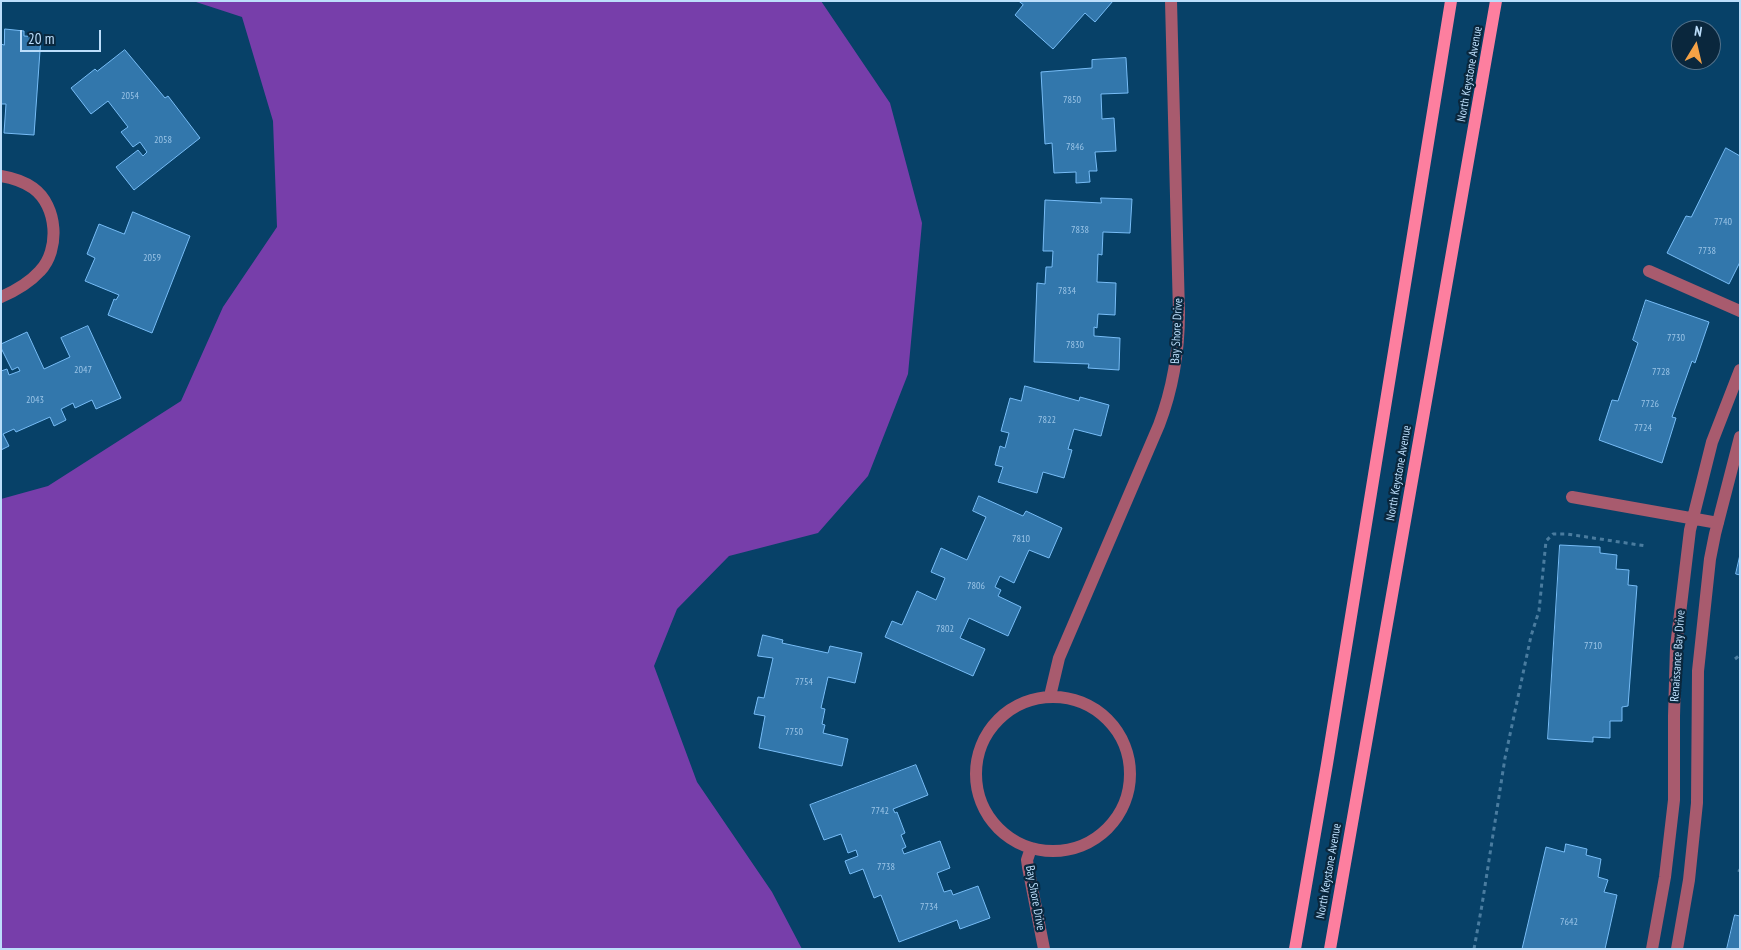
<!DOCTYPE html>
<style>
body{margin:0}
#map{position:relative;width:1741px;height:950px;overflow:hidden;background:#074168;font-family:"PT Sans Narrow",sans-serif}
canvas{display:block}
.frame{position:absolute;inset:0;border:2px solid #bcdefb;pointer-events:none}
.north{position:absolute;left:1671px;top:20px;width:50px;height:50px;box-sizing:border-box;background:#0a273d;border:1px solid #517089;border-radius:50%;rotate:9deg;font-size:14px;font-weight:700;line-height:20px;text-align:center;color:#bcdefb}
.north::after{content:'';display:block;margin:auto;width:18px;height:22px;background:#f5a246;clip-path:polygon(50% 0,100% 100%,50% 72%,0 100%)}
.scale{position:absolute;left:20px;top:30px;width:81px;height:22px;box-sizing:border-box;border:2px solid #bcdefb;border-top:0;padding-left:6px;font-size:15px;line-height:18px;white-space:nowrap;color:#bcdefb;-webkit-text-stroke:4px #0a273d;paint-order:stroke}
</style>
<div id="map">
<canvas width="1741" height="950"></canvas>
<div class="frame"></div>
<div class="north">N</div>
<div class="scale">20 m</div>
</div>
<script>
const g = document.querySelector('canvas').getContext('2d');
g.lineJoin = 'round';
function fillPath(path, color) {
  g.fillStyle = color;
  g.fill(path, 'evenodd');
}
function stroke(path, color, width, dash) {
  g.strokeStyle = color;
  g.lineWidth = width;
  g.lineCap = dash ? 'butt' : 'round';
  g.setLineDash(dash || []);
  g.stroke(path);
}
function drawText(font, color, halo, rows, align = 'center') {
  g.font = font + ' "PT Sans Narrow",sans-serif';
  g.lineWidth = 4.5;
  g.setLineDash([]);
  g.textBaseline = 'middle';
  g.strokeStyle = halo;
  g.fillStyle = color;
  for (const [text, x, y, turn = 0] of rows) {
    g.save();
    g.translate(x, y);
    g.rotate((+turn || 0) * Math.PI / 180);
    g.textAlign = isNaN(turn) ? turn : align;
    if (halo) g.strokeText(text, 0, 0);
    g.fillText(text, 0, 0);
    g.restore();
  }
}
fillPath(new Path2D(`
 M193,1H821L890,103L922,223L908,374L868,476L818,533L729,556L677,609L654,666L697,782L772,892L802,949H1V499L48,486L181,401L223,307L277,227L273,121L242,17Z`), '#773eaa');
const building = new Path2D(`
 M1019,1H1113L1095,22L1085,13L1053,49L1015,15L1023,5Z
 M5,29L24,31V36L41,37L34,135L4,133L6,104H1V44L4,45Z
 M125,50L165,98L168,96L200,138L134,190L116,167L138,150L143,156L147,152L140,142L133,147L121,132L128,127L108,101L91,114L71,88L95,69L97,71Z
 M1126,58L1128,93L1101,94L1102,119L1114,118L1116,151L1095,152L1097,171H1089L1090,182L1076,183V172L1054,173L1052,143L1045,144L1041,72L1092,68V60Z
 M1726,148L1740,156V262L1729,284L1667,253L1686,216L1691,217Z
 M1101,198L1132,199L1130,233L1103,232L1102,255L1098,254L1097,282L1116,283L1115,315L1098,314L1097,328L1094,327V336L1120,338L1119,370L1088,368L1089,364L1034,362L1037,283L1045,284L1046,267H1052L1053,251H1043L1045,200L1101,203Z
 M133,212L190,236L152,333L108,315L114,299L116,300L119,295L85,281L95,258L87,254L99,224L124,234Z
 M1646,300L1709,322L1695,363L1692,361L1672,417L1676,418L1662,463L1599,440L1612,400L1618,401L1638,343L1633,340Z
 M88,326L121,398L96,409L92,400L75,408L73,403L61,409L66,420L54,426L50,417L16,432L14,429L3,434L9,446L1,450V371L7,369L9,375L20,371L18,367L12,370L1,348V344L27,332L44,369L70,357L61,338Z
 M1025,386L1079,401L1080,397L1109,405L1101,436L1074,429L1068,449L1072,450L1064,478L1043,472L1037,493L998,482L1003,467L995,465L1000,446L1005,448L1009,433L1001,431L1010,398L1021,401Z
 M979,496L1023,516L1026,511L1062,528L1049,558L1029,550L1014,583L1000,576L995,587L1001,590L998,596L1021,607L1008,636L969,618L960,638L985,649L973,676L885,637L892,621L902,625L917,591L936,600L945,578L931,572L941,548L967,560L986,517L973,511Z
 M1560,545L1600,547V553L1617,555L1616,569L1629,570L1628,585L1637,586L1628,706L1622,707V721H1610V738L1593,737V742L1548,739Z
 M1740,555V575L1736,574Z
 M763,635L783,640L782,643L828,653L830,646L862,653L855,683L828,677L821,708L825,709L822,724L825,725L823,733L848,739L842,766L759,748L765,716L754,714L758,697L764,698L773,658L758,656Z
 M916,765L928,795L893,809L895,813L897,812L905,833L901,835L906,847L902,849L904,854L940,841L950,868L937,873L944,892L951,890L953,895L978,886L990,918L960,929L957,920L899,942L881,895L874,898L863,869L850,874L845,861L858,856L856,850L848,853L841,834L824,840L810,805Z
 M1566,844L1587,849L1586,855L1601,859L1598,877L1608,880L1604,892L1617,895L1605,949H1522L1546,847L1564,852Z
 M1735,915L1740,916V949H1727Z`);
fillPath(building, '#3277ac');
stroke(building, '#77bcf6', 1);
stroke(new Path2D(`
 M1735,659L1740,655
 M1738,870L1740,871
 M1474,949L1482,905L1505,758L1531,636L1539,611L1546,541L1553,534H1567L1646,546`), '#4a7c9f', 3, [4, 4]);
stroke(new Path2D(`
 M1,176C13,178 23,181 33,188C58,206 60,250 40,271C30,282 15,291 1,297
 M1649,271L1740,311
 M1572,497L1718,523
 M1050,696L1059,658L1159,425C1173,388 1179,353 1179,313L1171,1
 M976 774a77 77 0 1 1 154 0a77 77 0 1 1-154 0Z
 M1031,848L1027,860L1028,867L1044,949
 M1652,949L1665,877L1674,800V716L1676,647L1690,530L1712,442L1740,370
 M1677,949L1689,880L1697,803L1698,671L1710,559L1715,534L1740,437`), '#a85b6e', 12);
stroke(new Path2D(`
 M1295,949L1327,764L1451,1
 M1330,949L1496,1`), '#fd7f9f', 12);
drawText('10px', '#9ac4e7', null, [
 ["2054",130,96],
 ["7850",1072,100],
 ["2058",163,140],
 ["7846",1075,147],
 ["7740",1723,222],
 ["7838",1080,230],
 ["7738",1707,251],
 ["2059",152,258],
 ["7834",1067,291],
 ["7730",1676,338],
 ["7830",1075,345],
 ["2047",83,370],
 ["7728",1661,372],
 ["2043",35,400],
 ["7726",1650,404],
 ["7822",1047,420],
 ["7724",1643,428],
 ["7810",1021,539],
 ["7806",976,586],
 ["7802",945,629],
 ["7710",1593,646],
 ["7754",804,682],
 ["7750",794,732],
 ["7742",880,811],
 ["7738",886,867],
 ["7734",929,907],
 ["7642",1569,922]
]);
drawText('12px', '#bcdefb', '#0a273d', [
 ["North Keystone Avenue",1470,74,-80],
 ["Bay Shore Drive",1177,331,-87],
 ["North Keystone Avenue",1399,473,-80],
 ["Renaissance Bay Drive",1678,656,-86],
 ["North Keystone Avenue",1329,871,-80],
 ["Bay Shore Drive",1035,898,80]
]);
</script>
